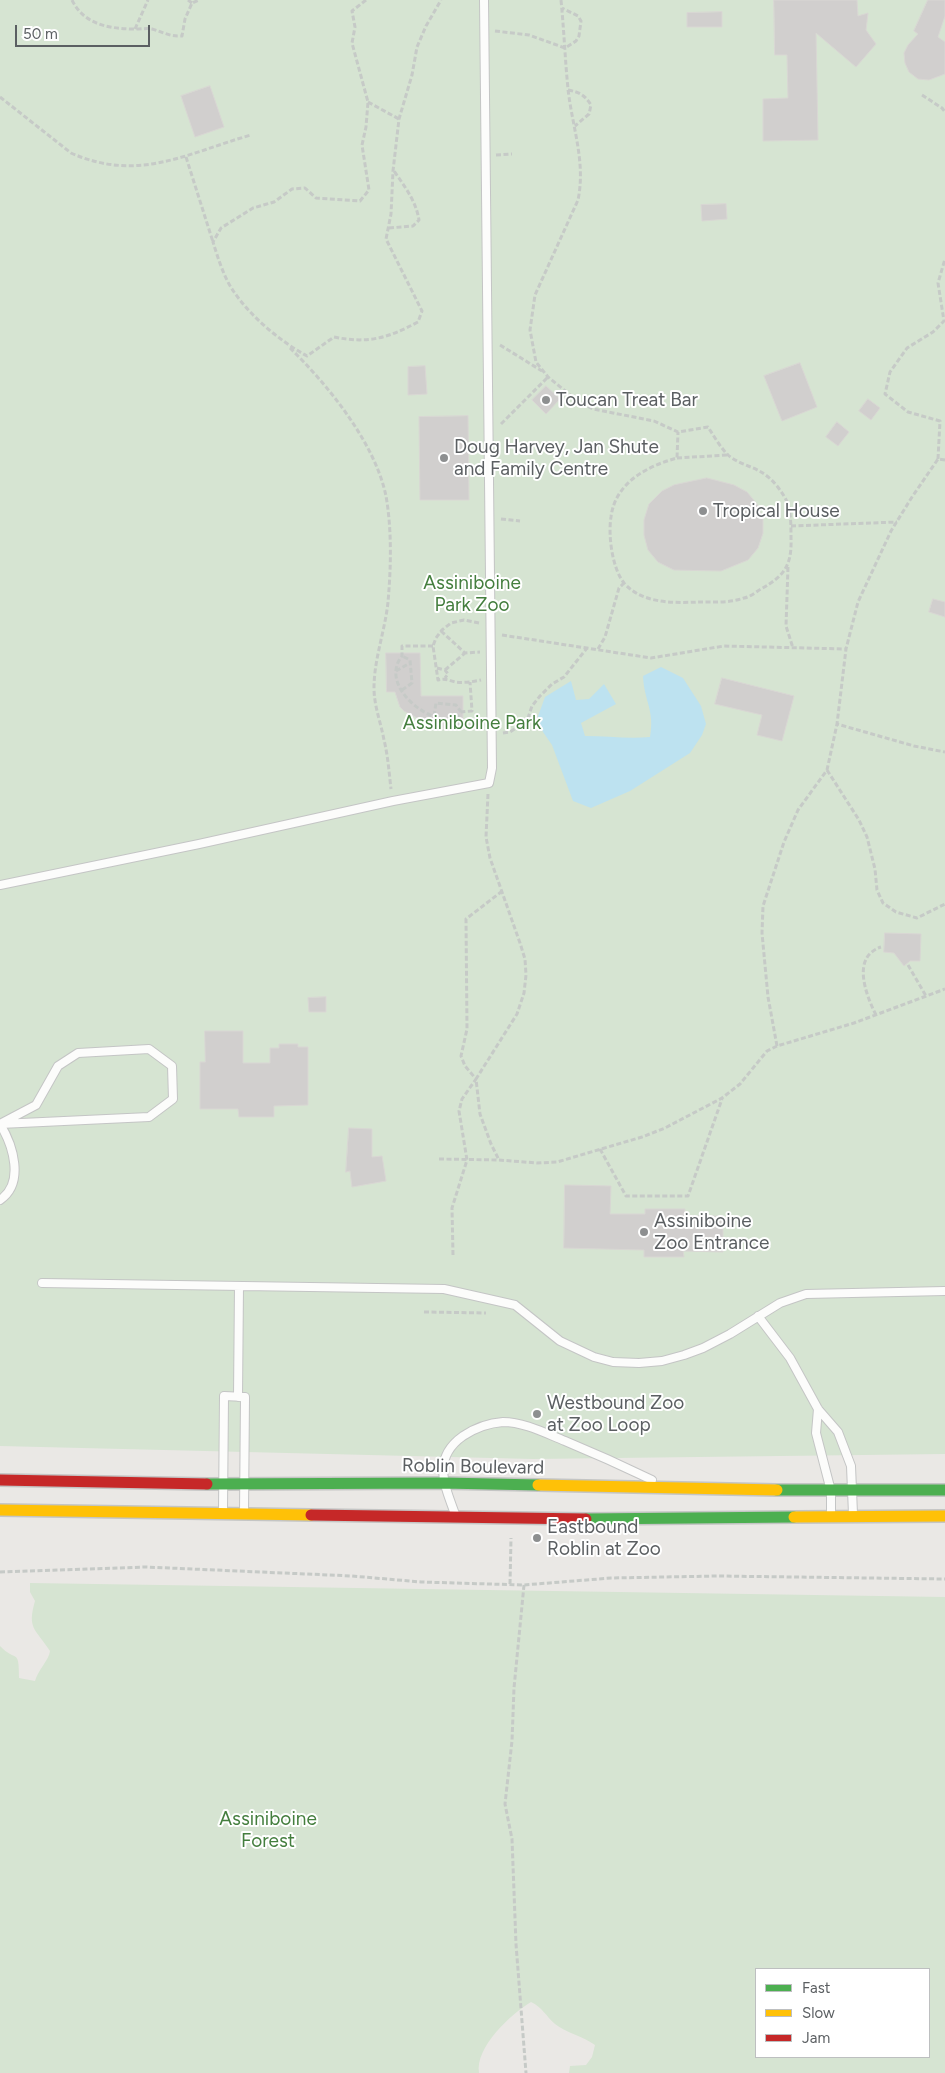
<!DOCTYPE html>
<style>
body{margin:0}
#map{position:relative;width:945px;height:2073px;overflow:hidden;background:#eae8e5;font-family:Figtree,sans-serif}
canvas{display:block}
.legend{position:absolute;left:755px;top:1968px;width:175px;height:90px;box-sizing:border-box;background:#fff;border:1px solid #bdbfc0;margin:0;padding:6px 9px;list-style:none;font-size:15px;color:#5b5f62}
.legend li{display:flex;align-items:center;gap:10px;height:25px}
.legend b{width:25px;border:1px solid #bdbfc0}
.scale{position:absolute;left:15px;top:25px;width:135px;height:22px;box-sizing:border-box;border:2px solid #5b5f62;border-top:0;padding-left:6px;font-size:15px;line-height:18px;white-space:nowrap;color:#5b5f62;-webkit-text-stroke:4px #fff;paint-order:stroke}
</style>
<div id="map">
<canvas width="945" height="2073"></canvas>
<ul class="legend">
<li><b style="height:6px;background:#4caf50"></b>Fast</li>
<li><b style="height:6px;background:#ffc107"></b>Slow</li>
<li><b style="height:6px;background:#c62828"></b>Jam</li>
</ul>
<div class="scale">50 m</div>
</div>
<script>
const g = document.querySelector('canvas').getContext('2d');
g.lineJoin = 'round';
function fillPath(path, color) {
  g.fillStyle = color;
  g.fill(path, 'evenodd');
}
function stroke(path, color, width, dash) {
  g.strokeStyle = color;
  g.lineWidth = width;
  g.lineCap = dash ? 'butt' : 'round';
  g.setLineDash(dash || []);
  g.stroke(path);
}
function drawText(font, color, halo, rows, align = 'center') {
  g.font = font + ' Figtree,sans-serif';
  g.lineWidth = 4;
  g.setLineDash([]);
  g.textBaseline = 'middle';
  g.strokeStyle = halo;
  g.fillStyle = color;
  for (const [text, x, y, turn = 0] of rows) {
    g.save();
    g.translate(x, y);
    g.rotate((+turn || 0) * Math.PI / 180);
    g.textAlign = isNaN(turn) ? turn : align;
    if (halo) g.strokeText(text, 0, 0);
    g.fillText(text, 0, 0);
    g.restore();
  }
}
fillPath(new Path2D(`
 M0,0H945V1454L533,1459L0,1446Z
 M30,1583L945,1597V2073H569L570,2066L586,2065L592,2057L595,2045C583,2036 566,2033 555,2024C546,2016 542,2007 531,2002C511,2014 475,2047 479,2073H0V1646C16,1663 19,1647 19,1678L35,1681C38,1670 49,1660 50,1651C35,1628 27,1629 35,1601L30,1592ZM756,1969H929V2057H756Z`), '#d6e4d2');
fillPath(new Path2D(`
 M661,667L683,678L701,706L706,724L702,735L690,753L630,791L591,808L573,801L552,745L543,732L537,719L545,697L571,681L576,700L589,699L604,684L616,704L581,723L585,736C607,736 628,739 650,737C655,710 644,701 643,676Z`), '#bde2f0');
const building = new Path2D(`
 M774,0H857L858,16L868,13L866,30L876,44L856,67L816,33L818,140L763,141V99L788,98L787,55H775Z
 M928,0H945V16L938,37L945,42V74L929,80L918,79L909,72L905,63L904,53L908,45L918,34L914,31Z
 M722,12V27H687V13Z
 M210,86L224,127L195,137L181,96Z
 M726,204L727,219L702,221L701,205Z
 M800,363L817,407L782,421L764,376Z
 M425,366L427,394L408,395V367Z
 M546,386L560,399L546,414L532,400Z
 M868,399L880,408L871,420L859,411Z
 M468,416L469,500H420L419,417Z
 M837,422L849,432L838,446L826,437Z
 M707,478L734,485L747,492L757,504L763,519V533L758,548L748,560L721,571L674,570L658,562L648,550L644,535V520L649,504L662,491L674,485Z
 M933,599L945,602V617L929,612Z
 M386,653H420L421,696H463V729H423V721L404,711L400,707L395,692H387Z
 M722,678L794,696L782,741L757,735L762,715L715,704Z
 M885,933L921,934L920,961H910L904,966L894,953L884,952Z
 M326,997V1012H309L308,998Z
 M205,1031H243V1063H270V1048H279V1044H298V1047H308V1105L274,1106V1117H239L238,1109H200V1062H205Z
 M349,1128L372,1129V1157L382,1156L386,1181L352,1187L350,1171L346,1172Z
 M565,1185L611,1186L610,1214H645V1209H685L684,1216H723V1252L683,1251L684,1257H644V1250L564,1248Z`);
fillPath(building, '#d1cfce');
stroke(building, '#d9d7d4', 1);
const lane = new Path2D(`
 M0,885L199,844L393,801L489,783L492,768L484,0
 M149,1049L172,1066L173,1099L149,1117L0,1124L36,1105L58,1066L78,1053Z
 M0,1124C13,1145 25,1183 0,1200
 M42,1283L444,1289L515,1305L560,1341L594,1357L613,1362L639,1363L662,1361L684,1355L703,1348L730,1334L780,1303L806,1294L945,1291
 M758,1316L790,1358L818,1409L838,1432L851,1466L853,1514
 M238,1397L239,1286
 M818,1409L816,1433L831,1491V1514
 M223,1511L224,1396L245,1397L244,1512
 M455,1514C444,1484 432,1458 463,1436C475,1428 489,1423 503,1422C524,1422 545,1433 565,1441C594,1453 623,1466 652,1480`);
const fast = new Path2D(`
 M207,1484L444,1483L538,1485
 M777,1490H945
 M586,1519L794,1517`);
const slow = new Path2D(`
 M538,1485L777,1490
 M0,1510L311,1515
 M794,1517L945,1516`);
const jam = new Path2D(`
 M0,1480L207,1484
 M311,1515L586,1519`);
stroke(lane, '#c4c5c5', 10);
stroke(fast, '#c4c5c4', 14);
stroke(slow, '#c4c5c4', 14);
stroke(jam, '#c4c5c4', 14);
stroke(new Path2D(`
 M72,0C84,25 110,29 136,29C142,29 147,28 152,29C163,32 170,37 182,36L185,19L192,3L199,0
 M188,0L192,3
 M366,0L352,11L355,27L352,43L368,102L366,127L362,145L369,190L360,201L316,198L305,188L292,189L274,202L253,208L221,228L213,242C218,258 224,278 234,292C252,318 280,341 307,356L334,337C368,344 388,338 418,322L422,311L386,239L391,214L393,171L399,119L412,75L417,47L426,26L441,0
 M561,0C564,30 565,59 568,89C572,126 586,162 578,200L535,295L530,330L536,362L548,377L579,402L593,409L654,421L678,432L708,427C714,436 720,447 728,455C737,463 751,466 761,472C772,478 783,492 788,504C791,514 791,527 791,538C792,566 784,576 761,589C756,592 750,597 744,598C730,603 714,602 699,602C674,603 642,604 624,583C612,568 608,535 611,517C615,483 647,466 677,458L678,432
 M135,29L148,0
 M495,31L529,35L565,48L576,41L579,36L581,21L578,16L562,8
 M568,90C579,92 585,95 591,105L589,114L575,126
 M922,95L942,108L945,112
 M0,97L71,153C139,183 187,153 251,135
 M368,102L399,119
 M496,155L512,154
 M186,157L213,242
 M389,228L413,226L419,220C416,201 405,187 394,171
 M500,345L542,371
 M290,348C328,385 375,443 386,496C392,530 391,568 388,602C385,631 374,659 374,688C374,706 381,723 384,740C388,756 389,772 391,789
 M501,424L548,377
 M677,458L728,455
 M938,459L940,421L908,412L885,394L890,372L907,348L933,332L944,321L938,283L945,259
 M945,460L938,459L912,497L891,531L858,602L846,649L837,724L914,746L945,752
 M501,519L520,521
 M791,526L897,522
 M788,567L786,626L793,648
 M479,623L464,620L451,623L442,630L436,638L433,646L438,680C445,678 448,680 455,682C463,683 472,682 481,680
 M441,631L465,653L480,652
 M502,635L651,658L724,646L846,649
 M433,646H402V656C381,682 418,716 444,719C448,720 452,719 456,718L461,712L472,711L470,682
 M598,649L605,637L619,588L624,583
 M437,668L445,670L448,674L445,678
 M445,670L465,653
 M396,671L410,663
 M402,690L412,683L410,660L402,656
 M434,716L436,703L456,705L461,712
 M503,733L510,732L527,721L532,706L540,696L552,684L564,677L587,648
 M827,770L859,820L867,837L875,869L877,890L883,903L896,912L917,918L945,904
 M488,794L486,837L490,858L520,943L525,959L526,975L524,993L517,1014L476,1079L480,1114L491,1144L499,1160
 M908,965L926,996
 M876,1015C866,995 851,957 881,947
 M777,1046L768,997L762,933L763,906L784,842L798,810L827,770L837,724
 M600,1149L626,1196H688L722,1099
 M439,1159L499,1160L537,1163L557,1162L642,1137L665,1128L722,1098L740,1084L767,1051L777,1046L854,1023L945,989
 M453,1255L452,1208L467,1160L459,1111L462,1099L476,1079L465,1066L461,1056L467,1029L466,919L501,892
 M424,1312L486,1313
 M0,1572L146,1567L352,1576L421,1582L524,1585L611,1578L718,1576L945,1579
 M510,1584L511,1538
 M524,1585L514,1688L512,1741L505,1804L512,1839L516,1944L526,2073`), '#c6cac7', 3, [5, 2.5]);
stroke(lane, '#fcfcfb', 8);
stroke(fast, '#4caf50', 11);
stroke(slow, '#ffc107', 11);
stroke(jam, '#c62828', 11);
for (const [x, y, r, color] of [
 [546,400,5,"#8d8f90"],
 [444,458,5,"#8d8f90"],
 [703,511,5,"#8d8f90"],
 [644,1232,5,"#8d8f90"],
 [537,1414,5,"#8d8f90"],
 [537,1538,5,"#8d8f90"]
]) {
  const dot = new Path2D();
  dot.arc(x, y, r, 0, 2 * Math.PI);
  g.fillStyle = color;
  g.fill(dot);
  stroke(dot, '#fff', 2);
}
drawText('19px', '#5b5f62', '#fff', [
 ["Toucan Treat Bar",556,400],
 ["Doug Harvey, Jan Shute",454,447],
 ["and Family Centre",454,469],
 ["Tropical House",713,511],
 ["Assiniboine",654,1221],
 ["Zoo Entrance",654,1243],
 ["Westbound Zoo",547,1403],
 ["at Zoo Loop",547,1425],
 ["Eastbound",547,1527],
 ["Roblin at Zoo",547,1549]
], 'left');
drawText('19px', '#447e3e', '#fff', [
 ["Assiniboine",472,583],
 ["Park Zoo",472,605],
 ["Assiniboine Park",472,723],
 ["Assiniboine",268,1819],
 ["Forest",268,1841]
]);
drawText('19px', '#5b5f62', '#fff', [
 ["Roblin Boulevard",473,1467,1]
]);
</script>
